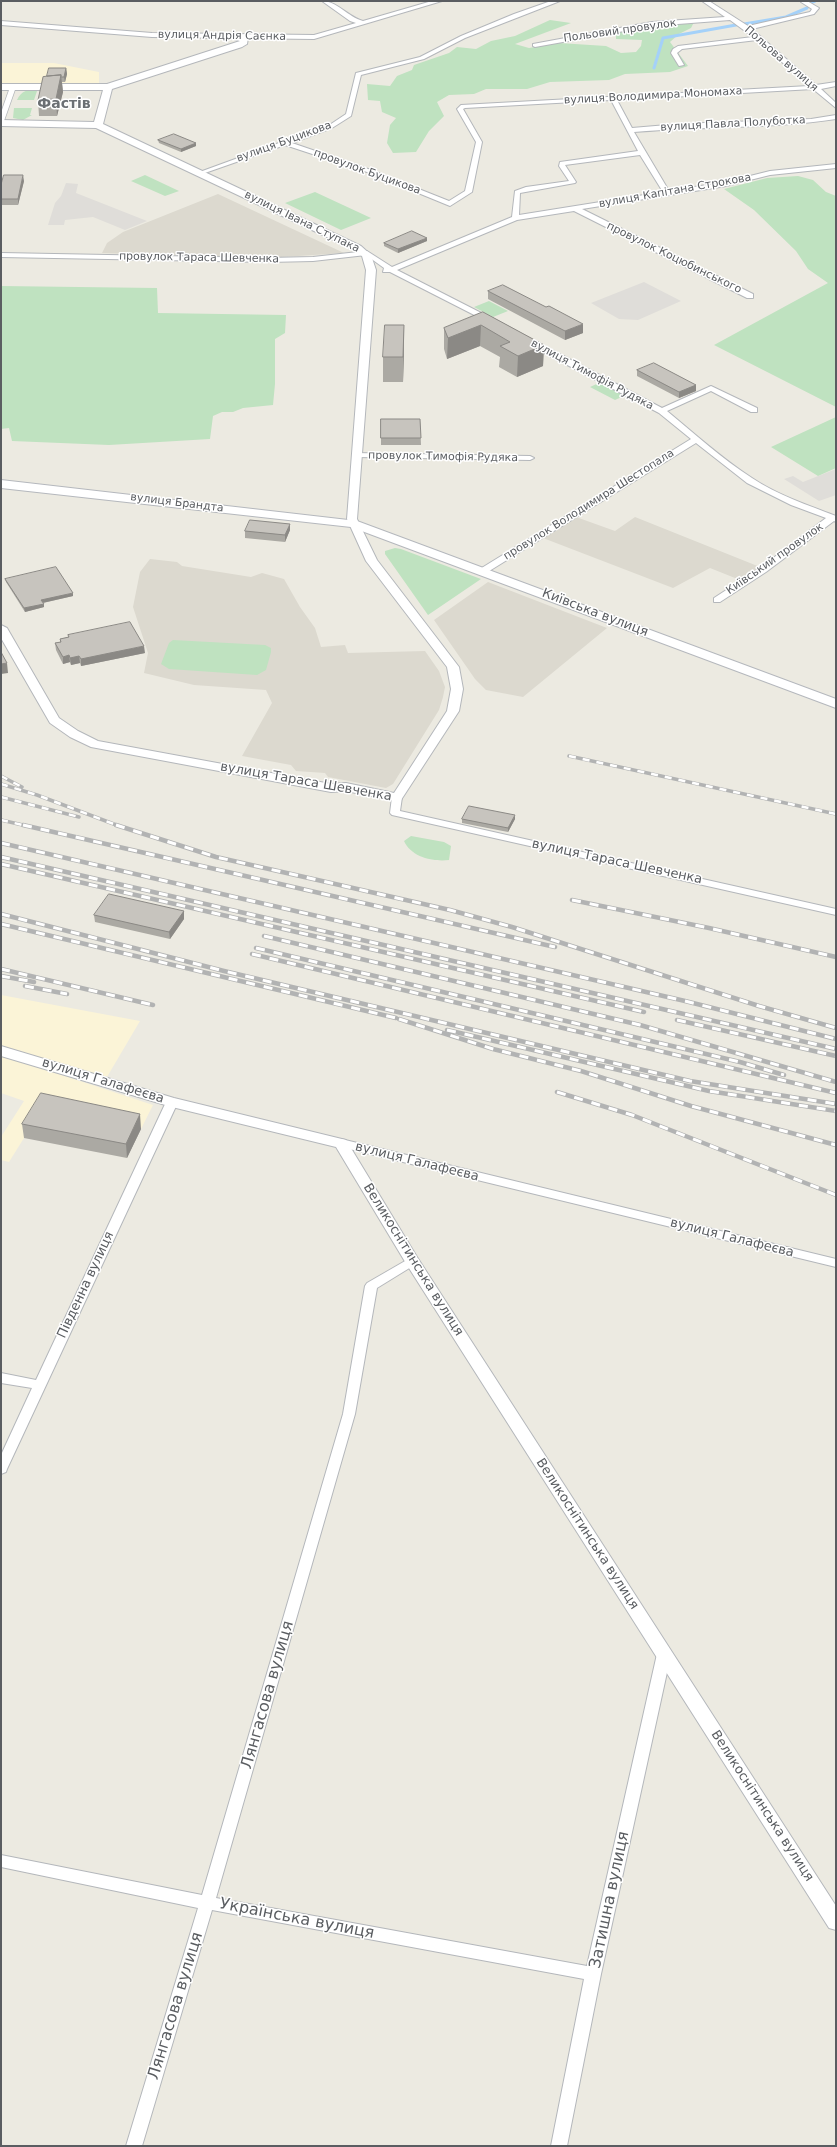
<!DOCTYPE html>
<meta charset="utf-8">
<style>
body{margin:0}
#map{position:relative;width:837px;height:2147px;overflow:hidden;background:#eceae1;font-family:"DejaVu Sans",sans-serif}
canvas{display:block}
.frame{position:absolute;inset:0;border:2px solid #5a5d61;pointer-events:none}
</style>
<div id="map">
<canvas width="837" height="2147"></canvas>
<div class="frame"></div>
</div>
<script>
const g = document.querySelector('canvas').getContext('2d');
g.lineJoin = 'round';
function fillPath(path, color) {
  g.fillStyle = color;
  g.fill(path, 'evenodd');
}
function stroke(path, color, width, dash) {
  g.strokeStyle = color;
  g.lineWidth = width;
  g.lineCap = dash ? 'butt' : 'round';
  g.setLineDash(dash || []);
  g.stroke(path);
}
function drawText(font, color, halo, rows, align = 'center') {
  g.font = font + ' "DejaVu Sans",sans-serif';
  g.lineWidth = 3;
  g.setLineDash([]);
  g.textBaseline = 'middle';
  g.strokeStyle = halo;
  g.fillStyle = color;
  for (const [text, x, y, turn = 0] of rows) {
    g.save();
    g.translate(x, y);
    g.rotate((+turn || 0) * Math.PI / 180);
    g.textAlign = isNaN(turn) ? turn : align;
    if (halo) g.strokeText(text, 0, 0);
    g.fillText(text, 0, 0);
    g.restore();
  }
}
fillPath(new Path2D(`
 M1,63H54L99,72V86H1Z
 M1,995L140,1021L107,1077L58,1065L1,1046Z
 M1,1055L153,1105L141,1129L24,1138L9,1162L1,1160V1137L24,1101L1,1093Z`), '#fbf4d7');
fillPath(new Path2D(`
 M66,183L78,184L76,193L147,221L125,230L93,217L65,220L64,225H48L55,203L61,196Z
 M644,282L681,301L638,320L619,319L591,303Z
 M836,469V495L819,501L784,479L793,476L803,482Z`), '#dfddd9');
fillPath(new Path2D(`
 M218,194L344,253L267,258L102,253L107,243L123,232Z
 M576,517L615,531L635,517L760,567L740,580L710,568L673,588L543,538Z
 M150,559L177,562L182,566L251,577L262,573L284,579L300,607L315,628L321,647L345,645L348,653L425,651L439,671L445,687L443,697L439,710L393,784L386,788L328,777L325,773L296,771L291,765L242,756L272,703L266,690L194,685L144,673L148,653L133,607L140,572Z
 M488,582L607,628L523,697L486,690L475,679L434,620Z`), '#dcd9cf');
fillPath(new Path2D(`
 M550,20L571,23L515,44L529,48L559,43L606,46L621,53L636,52L641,46L642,40L616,39V33L651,26L694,22L691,28L679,34L670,42L688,66L670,72L625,74L609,80L550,82L527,89H486L474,94L449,95L437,102L444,116L429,131L416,152L393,153L387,143L390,125L396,118L382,112L380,101L368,100L367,84L390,86L397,76L412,70L414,65L449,53L457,47L476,49L491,41L515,36Z
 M48,89V92L37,91L34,100H17C23,86 35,90 48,89Z
 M14,108H32L30,115H32L23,120L13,118Z
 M145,175L179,191L165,196L131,181Z
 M798,176L813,180L826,192L836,196V407L714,345L828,283L808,269L796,251L754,210L724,189L767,178Z
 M315,192L371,218L341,230L285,203Z
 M1,286L157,288L158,313L286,315L285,333L275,339V384L273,405L243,408L233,412H222L213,416L210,439L109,445L12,441L9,428L1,429Z
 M489,301L508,311L493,317L474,307Z
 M601,382L626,395L615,400L590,387Z
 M836,417V468L818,476L771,447Z
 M395,548L401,549L481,579L428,615L385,554V551Z
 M173,640L265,645L271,648V652L266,670L257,675L169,669L161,664L169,643Z
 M411,836L444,842L451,846L449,860C433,862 411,857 404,841Z`), '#bfe2c0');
stroke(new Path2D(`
 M808,4L815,1
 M744,24L786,17L807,8
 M654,68L663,38L736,25`), '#a4d1f9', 3);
const pedestrian = new Path2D(`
 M1,121L13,87`);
const minor = new Path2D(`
 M322,1C337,1 348,17 363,21L432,1H442L314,39L232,38L229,36L232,34L314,35L356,23L350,21Z
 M551,1H560L465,38L424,59L361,75L351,116L332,128L292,143L371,170L449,201L465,191L476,142L457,109L461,105L809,86L757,40L682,49L677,53L684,65L679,66L671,53L673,49L678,46L753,37L730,20L652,26L535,47L533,46V44L652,22L725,17L702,1H709L748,26L810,12L812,9L801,2L807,1L819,8L814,14L752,29L816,85L836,82V86L821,89L836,103V108L813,89L617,100L632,128L679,124L811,119L836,115V119C771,129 700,126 634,132L669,191L726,182L770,171L836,164V168L770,175L726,186L582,209L753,294V298H747L574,211L517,220L397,270L493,319L494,321L490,323L390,272H383L384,268L366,255L313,261L268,262L1,257V253L268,258L313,257L367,251L392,267L512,217L515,191L526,187L569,181L559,166L560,162L638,151L611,100L465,108L463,109L482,142L472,192L450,206L367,172L285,145L202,174L197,173L279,143L280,141H285L328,126L346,114L356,73L420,57L461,36L514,14ZM640,155L663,192L519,215L520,193L575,183L576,182L565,165Z
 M529,341H535L662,408L711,386L757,408V412H751L711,391L667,411C695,434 722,459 752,478C777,495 808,505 836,516V522L834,521L766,572L720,602H714V598L760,568L826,518L791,505L747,483L696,443L486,573H480V569L691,439L659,413L529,345Z
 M353,453L530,456L534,458L530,460L356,457L352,455Z
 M397,794L402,797L400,811L836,909V915L392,815L390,813L392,797Z
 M172,1098L178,1102L7,1469L6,1472L1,1474V1455L32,1388L1,1383V1373L36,1380L166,1102Z
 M341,1139L836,1259V1267L337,1146L335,1143L337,1140Z
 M412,1257L416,1258L418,1261L416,1264L377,1288L355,1414L216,1898L587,1966L657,1654L659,1650L664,1648L669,1650L671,1654L601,1974L567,2146H551L584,1979L212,1910L142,2146H126L198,1908L1,1867V1855L202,1895L343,1414L365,1286L367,1283Z`);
const tertiary = new Path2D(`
 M1,21L152,33L232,34L248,38L247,44L242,47L112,89L103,124L361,246L371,255L376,270L357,519L377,560L459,667L463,689L459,711L401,800L397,801L346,791L331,792L91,747L70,737L50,723L1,638V625L7,628L59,718L78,731L98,741L331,784L346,783L394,793L447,711L451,689L447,667L366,561L347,519L366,270L362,256L350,248L96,128L1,126V120L94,122L103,90H1V84H107L240,41L231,38L152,37L1,25Z
 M1,1046L174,1098L346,1140L417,1257L836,1906V1930L829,1928L407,1265L336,1147L172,1107L1,1056Z`);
const secondary = new Path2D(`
 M1,480L357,521L836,699V708L351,527L1,488Z`);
stroke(pedestrian, '#b4b7bb', 7);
stroke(minor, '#b4b7bb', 2);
stroke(tertiary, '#b4b7bb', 2);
stroke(secondary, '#b5b8bd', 2);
stroke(pedestrian, '#fff', 5.5);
fillPath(minor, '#fff');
fillPath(tertiary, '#fff');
fillPath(secondary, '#fff');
const railFar1 = new Path2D(`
 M569,756L836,814
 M1,776L22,787
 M1,784L37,795L119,826
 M1,797L79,817
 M1,820L27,826`);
const rail = new Path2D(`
 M23,825L555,947
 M116,825L216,857L450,910L512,927L759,1006L836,1028
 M1,843L685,1001L836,1039
 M1,857L836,1049
 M1,864L644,1012
 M572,900L709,928L836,957
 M1,914L224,971L690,1081L836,1104
 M1,924L396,1018
 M264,936L640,1025L836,1082
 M256,948L740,1062L784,1075
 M252,954L836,1093
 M1,969L153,1005
 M1,976L34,982
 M25,986L67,994
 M399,1019L493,1049L581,1071L691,1106L836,1145
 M677,1020L836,1056
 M447,1030L709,1091L836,1111
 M557,1092L632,1115L836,1195`);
stroke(railFar1, '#b2b3b3', 3.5);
stroke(rail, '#b2b3b3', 4.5);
stroke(railFar1, '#fff', 2.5, [7]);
stroke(rail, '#fff', 3, [9]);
fillPath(new Path2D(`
 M66,68L67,74L65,82H62L63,92L57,116H39L38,100L47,76Z
 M158,140L196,146L181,152L159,143Z
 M24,181L18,205H1V185Z
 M427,241L398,253L384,246V243Z
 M488,291L583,333L565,340L488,299Z
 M483,312L544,345L543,366L517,377L499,367L500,357L480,346L447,359L444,349V328Z
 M404,325V350L403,382H383V357Z
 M637,370L696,385V391L679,398L637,376Z
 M381,419H420L421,445H381Z
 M290,530L285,542L245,538V531Z
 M5,579L73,596L43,603L44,607L25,612L6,582Z
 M68,635L145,653L81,666L80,663L71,665L70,662L63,664L56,650L55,643L60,642V639L68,637Z
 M462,819H515L508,832L462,823Z
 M184,911V919L170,939L95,922L94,915Z
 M22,1124L141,1129L127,1158L24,1138Z`), '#aba9a3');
fillPath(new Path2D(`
 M66,68L67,74L65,82L64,77Z
 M61,75L63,92L57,116L56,99Z
 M196,143V146L181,152V149Z
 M23,175L24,181L18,205V199Z
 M427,238V241L398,253V249Z
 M583,324V333L565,340V331Z
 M404,325V350L403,382V357Z
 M481,325L480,346L447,359L448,338Z
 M544,345L543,366L517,377L518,356Z
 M696,385V391L679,398V392Z
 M290,524V530L285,542V535Z
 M73,593V596L42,603L41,600Z
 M44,604V607L25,612L24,608Z
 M144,646L145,653L81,666V659Z
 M69,655L70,662L63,664V657Z
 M79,656L80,663L71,665L70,658Z
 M7,663L8,673L1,674V664Z
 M515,815V819L508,832V828Z
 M184,911V919L170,939L169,932Z
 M140,1114L141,1129L127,1158L126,1144Z`), '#8b8985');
const building = new Path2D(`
 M49,68H66L64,77H61V75L47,76Z
 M61,75L56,99L38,100L43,77Z
 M174,134L196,143L181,149L158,140Z
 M4,175H23L18,199H1V185Z
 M412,231L427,238L398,249L384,243Z
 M503,285L546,307L549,306L583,324L565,331L488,291Z
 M483,312L544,345L518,356L500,346L510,342L481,325L448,338L444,328Z
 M385,325H404L403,357H383Z
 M654,363L696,385L679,392L637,370Z
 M381,419H420L421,438H381Z
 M250,520L290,524L285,535L245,531Z
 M56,567L73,593L41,600L44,604L24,608L5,579Z
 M130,622L144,646L81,659L79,656L70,658L69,655L63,657L55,643L61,642L60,639L69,637L68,635Z
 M1,652L7,663L1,664Z
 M469,806L515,815L508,828L462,819Z
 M109,894L184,911L169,932L94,915Z
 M41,1093L140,1114L126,1144L22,1124Z`);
fillPath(building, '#c7c4be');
stroke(building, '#8b8985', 1);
drawText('11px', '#5a5d61', '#fff', [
 ["Польовий провулок",620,31,-8],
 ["вулиця Андрія Саєнка",222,36,1],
 ["Польова вулиця",781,59,41],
 ["вулиця Володимира Мономаха",653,96,-3],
 ["вулиця Павла Полуботка",733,124,-3],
 ["вулиця Буцикова",284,142,-20],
 ["провулок Буцикова",367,172,20],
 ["вулиця Капітана Строкова",675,191,-10],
 ["вулиця Івана Ступака",302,222,26],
 ["провулок Тараса Шевченка",199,258,1],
 ["провулок Коцюбинського",674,258,26],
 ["вулиця Тимофія Рудяка",592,375,28],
 ["провулок Тимофія Рудяка",443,457,1],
 ["вулиця Брандта",177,503,7],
 ["провулок Володимира Шестопала",589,505,-32],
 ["Київський провулок",775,559,-35]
]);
drawText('13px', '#5a5d61', '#fff', [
 ["Київська вулиця",595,613,21],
 ["вулиця Тараса Шевченка",306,782,10],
 ["вулиця Тараса Шевченка",617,862,12],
 ["вулиця Галафеєва",103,1081,17],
 ["вулиця Галафеєва",417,1162,14],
 ["вулиця Галафеєва",732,1238,14],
 ["Великоснітинська вулиця",413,1260,58],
 ["Південна вулиця",86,1285,-65],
 ["Великоснітинська вулиця",587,1534,57],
 ["Великоснітинська вулиця",762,1806,57]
]);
drawText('bold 14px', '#6b6f73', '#fff', [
 ["Фастів",64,104]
]);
drawText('16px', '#5a5d61', '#fff', [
 ["Лянгасова вулиця",268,1695,-74],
 ["Затишна вулиця",610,1900,-78],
 ["Українська вулиця",297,1919,11],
 ["Лянгасова вулиця",176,2006,-73]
]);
</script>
